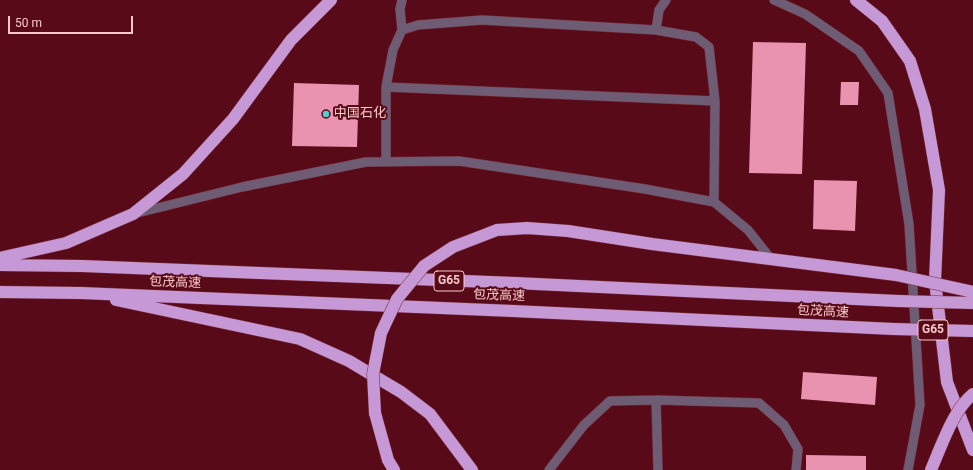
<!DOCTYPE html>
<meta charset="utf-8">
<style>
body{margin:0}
#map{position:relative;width:973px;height:470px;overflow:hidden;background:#590a19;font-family:Roboto,sans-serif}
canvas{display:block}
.scale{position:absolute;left:8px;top:16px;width:125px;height:18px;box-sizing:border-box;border:2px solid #f9c9c9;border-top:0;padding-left:5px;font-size:12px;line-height:14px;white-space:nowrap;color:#f9c9c9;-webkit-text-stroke:3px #590a19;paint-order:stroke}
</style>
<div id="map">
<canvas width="973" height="470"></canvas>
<div class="scale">50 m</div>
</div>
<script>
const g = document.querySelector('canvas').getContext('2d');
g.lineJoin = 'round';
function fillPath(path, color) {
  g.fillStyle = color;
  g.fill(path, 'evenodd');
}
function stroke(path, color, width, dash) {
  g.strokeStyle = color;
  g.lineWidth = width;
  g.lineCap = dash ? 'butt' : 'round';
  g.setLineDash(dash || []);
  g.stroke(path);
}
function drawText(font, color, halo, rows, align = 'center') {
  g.font = font + ' Roboto,"Noto Sans SC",sans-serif';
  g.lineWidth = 4;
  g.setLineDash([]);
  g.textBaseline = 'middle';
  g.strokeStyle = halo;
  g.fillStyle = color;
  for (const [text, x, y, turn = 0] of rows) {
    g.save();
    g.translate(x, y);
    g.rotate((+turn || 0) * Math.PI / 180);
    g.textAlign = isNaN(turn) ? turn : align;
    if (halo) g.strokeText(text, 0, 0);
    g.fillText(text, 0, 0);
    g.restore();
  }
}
fillPath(new Path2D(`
 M753,42L806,43L802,174L749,173Z
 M841,82H859L858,105H840Z
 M294,83L359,85L357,147L292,146Z
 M814,180L857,181L855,231L813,229Z
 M803,372L877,377L875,405L801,399Z
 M806,455L866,456V470H806Z`), '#e993b1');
const service = new Path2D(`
 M774,0L805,14L859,51L888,93L909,224L920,405L908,470
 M402,30L400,9L402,0
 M656,30L659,10L666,0
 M386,87L715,101
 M386,162V87L393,50L402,30L418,25L482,20L656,30L696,37L709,47L715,101L714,202
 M137,213L242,187L366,162L459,161L645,189L714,202L748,230L771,259
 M656,400L658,470
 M549,470L584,425L610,401L656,400L759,403L784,425L798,449L796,470`);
const motorway = new Path2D(`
 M856,0L882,21L910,61L925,109L939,190L935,281L947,382L973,450
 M497,230L527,228L568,231L652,244L896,275
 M0,258L66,243L133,214L183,174L233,119L291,40L331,0
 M0,265L82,266L515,283L898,301
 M0,292L81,293L513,311L894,329
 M116,300L300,339L349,361L374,376L401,392L430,414L472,470
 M375,413L388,460L394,470
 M931,470L938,453`);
stroke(service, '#762c39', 10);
stroke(motorway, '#762c39', 13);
stroke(service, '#6e5c74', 9);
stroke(motorway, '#c698d5', 12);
const motorwayBridge = new Path2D(`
 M896,275L973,292
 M898,301L973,303
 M894,329L973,331
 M375,413L373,374L381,333L397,299L424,266L453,247L497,230
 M938,453C946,434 956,408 973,394`);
stroke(motorwayBridge, '#762c39', 13, []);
stroke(motorwayBridge, '#c698d5', 12);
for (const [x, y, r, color] of [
 [326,114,4,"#52cdd0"]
]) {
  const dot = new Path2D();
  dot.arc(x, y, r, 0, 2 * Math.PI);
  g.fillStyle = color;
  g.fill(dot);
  stroke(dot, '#590a19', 1.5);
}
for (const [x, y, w] of [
 [449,281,30],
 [933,330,30]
]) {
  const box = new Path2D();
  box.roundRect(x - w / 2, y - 10, w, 20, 3);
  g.fillStyle = '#590a19';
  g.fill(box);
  stroke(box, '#f9c9c9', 1);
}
drawText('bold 12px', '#f9c9c9', null, [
 ["G65",449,281],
 ["G65",933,330]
]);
drawText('13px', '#f9c9c9', '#590a19', [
 ["中国石化",334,114]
], 'left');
drawText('13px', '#f9c9c9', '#590a19', [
 ["包茂高速",175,283,2],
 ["包茂高速",499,296,2],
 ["包茂高速",823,312,3]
]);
</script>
